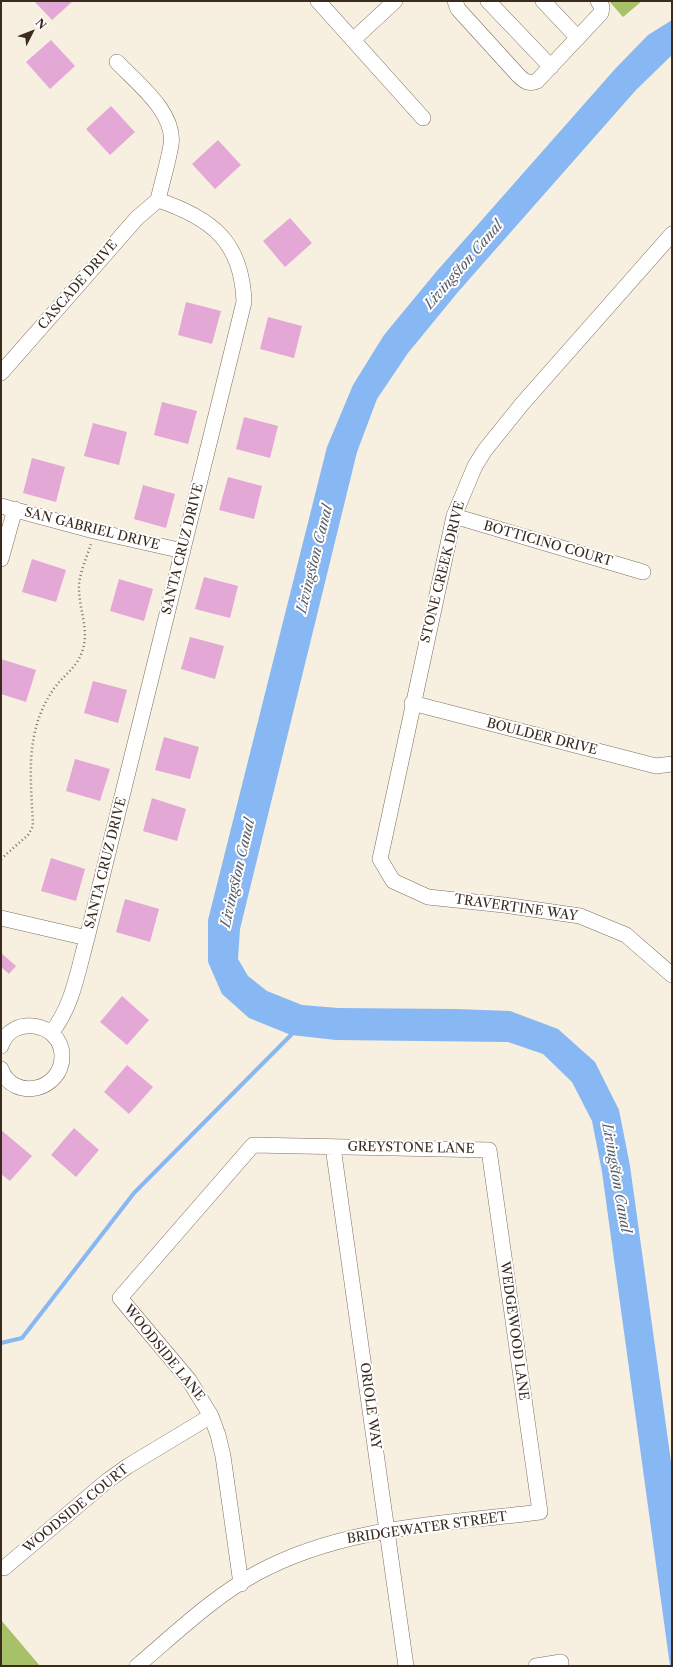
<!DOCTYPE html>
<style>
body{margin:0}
#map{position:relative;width:673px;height:1667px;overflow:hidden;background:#f7efdf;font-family:"Libre Caslon Text",serif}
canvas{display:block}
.frame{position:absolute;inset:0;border:2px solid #3b2a1e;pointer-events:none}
.north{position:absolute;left:12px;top:12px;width:40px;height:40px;-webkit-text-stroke:3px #fff;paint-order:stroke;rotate:48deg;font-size:11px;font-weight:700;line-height:16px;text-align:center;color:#3b2a1e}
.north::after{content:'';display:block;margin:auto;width:14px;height:18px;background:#3b2a1e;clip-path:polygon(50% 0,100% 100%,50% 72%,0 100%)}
</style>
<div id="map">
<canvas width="673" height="1667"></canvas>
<div class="frame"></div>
<div class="north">N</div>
</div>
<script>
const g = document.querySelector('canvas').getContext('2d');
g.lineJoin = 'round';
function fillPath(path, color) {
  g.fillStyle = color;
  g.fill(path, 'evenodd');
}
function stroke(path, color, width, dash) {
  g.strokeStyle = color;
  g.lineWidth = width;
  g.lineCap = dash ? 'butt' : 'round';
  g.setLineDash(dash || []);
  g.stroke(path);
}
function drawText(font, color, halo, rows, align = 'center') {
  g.font = font + ' "Libre Caslon Text",serif';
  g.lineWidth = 4;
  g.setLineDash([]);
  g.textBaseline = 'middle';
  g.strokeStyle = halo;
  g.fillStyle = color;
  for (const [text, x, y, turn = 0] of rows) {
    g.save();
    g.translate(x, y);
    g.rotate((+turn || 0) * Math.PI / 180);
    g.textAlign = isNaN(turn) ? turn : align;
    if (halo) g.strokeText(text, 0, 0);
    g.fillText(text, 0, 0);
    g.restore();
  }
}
fillPath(new Path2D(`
 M609,1H642L623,17Z
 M1,1620L40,1666H1Z`), '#a6c167');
fillPath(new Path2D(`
 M672,20V55L636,90L458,292L408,353L377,399L357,452L240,929L238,959L248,976L267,991L302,1005L338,1008L456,1009L510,1011L558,1029L595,1062L619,1110L630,1166L672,1469V1666H670L602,1172L592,1121L572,1082L543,1054L508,1042L336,1040L291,1035L249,1018L222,994L208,962V920L327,447L353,385L384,335L436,272L615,69L648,35Z`), '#87b8f3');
stroke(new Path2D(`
 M1,1343L22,1338L134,1193L291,1035L293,1031`), '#87b8f3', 4);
fillPath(new Path2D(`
 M34,1H73L52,20Z
 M51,40L75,66L50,89L26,62Z
 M111,106L135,132L110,155L86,129Z
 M218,140L241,165L215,189L192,164Z
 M290,218L312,243L285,267L263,241Z
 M186,302L221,311L212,344L178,335Z
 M268,317L302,326L294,358L260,349Z
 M162,402L197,411L188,444L154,435Z
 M244,417L278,426L270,458L236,449Z
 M93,423L127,432L119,465L84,456Z
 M32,458L65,467L56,502L23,493Z
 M228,477L262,486L254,519L219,510Z
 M143,485L175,494L166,528L134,519Z
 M32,559L66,570L56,602L22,592Z
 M204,577L238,586L230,618L195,609Z
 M119,579L153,589L144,621L110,611Z
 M190,637L224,646L215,679L181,669Z
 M1,659L36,670L26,702L1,694Z
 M93,681L127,690L118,723L84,713Z
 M164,737L199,747L190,779L155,770Z
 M75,759L110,769L100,801L66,791Z
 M152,798L186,809L177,841L143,831Z
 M51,858L85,869L76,901L41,891Z
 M125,899L159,909L150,942L116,932Z
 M1,953L16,966L9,974L1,967Z
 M122,996L149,1020L127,1045L100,1022Z
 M127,1065L153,1087L129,1114L104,1092Z
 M74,1128L99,1150L76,1177L51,1155Z
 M1,1130L32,1156L10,1181L1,1174Z`), '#e4a8d7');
const minor = new Path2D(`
 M318,1L423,118
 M455,1L458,9L518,75C524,81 529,85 537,81L601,13L602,7L598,1
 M488,1L551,67
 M543,1L578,38
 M353,40L395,1
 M117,62C138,84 176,113 171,145C168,163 162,182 158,200
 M672,234L522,404L485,450L475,466L454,516L380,859L393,881L428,897L504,905L580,916L626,935L672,975
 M1,373L137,218L158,200
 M1,506L94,531L183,551
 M454,516L643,572
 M1,559L15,509
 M412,703L656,766L672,764
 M1,918L87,938
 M51,1033C73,1006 78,970 87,938L244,302C242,241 211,218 158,200
 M1,1046C11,1014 61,1022 62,1055C63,1091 13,1102 1,1069
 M333,1147L406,1666
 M4,1568L107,1481L128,1466L211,1416
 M137,1666C175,1634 213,1597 257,1573C343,1526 445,1524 540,1512L489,1150L253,1145L120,1298L189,1380L211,1416L218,1435L223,1456L241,1584
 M536,1666L561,1662V1666`);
stroke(minor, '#7d6f62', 16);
stroke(new Path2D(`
 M1,859L28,835L33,826C31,778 24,733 53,690C62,676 76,669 82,652C90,630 79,610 79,589C78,577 87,556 91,544`), '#7d6f62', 2.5, [1, 3]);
stroke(minor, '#fff', 15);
drawText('13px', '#3b2a1e', '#fff', [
 ["CASCADE DRIVE",78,285,-49],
 ["SAN GABRIEL DRIVE",92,529,14],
 ["BOTTICINO COURT",548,544,16],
 ["SANTA CRUZ DRIVE",183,549,-76],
 ["STONE CREEK DRIVE",443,572,-76],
 ["BOULDER DRIVE",542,737,14],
 ["SANTA CRUZ DRIVE",106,863,-76],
 ["TRAVERTINE WAY",516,908,8],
 ["GREYSTONE LANE",411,1148,1],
 ["WEDGEWOOD LANE",514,1331,82],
 ["WOODSIDE LANE",164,1353,51],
 ["ORIOLE WAY",370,1406,82],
 ["WOODSIDE COURT",76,1509,-39],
 ["BRIDGEWATER STREET",427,1528,-8]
]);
drawText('italic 14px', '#565c69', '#fff', [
 ["Livingston Canal",464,265,-49],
 ["Livingston Canal",315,559,-76],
 ["Livingston Canal",238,873,-77],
 ["Livingston Canal",616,1178,80]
]);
</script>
